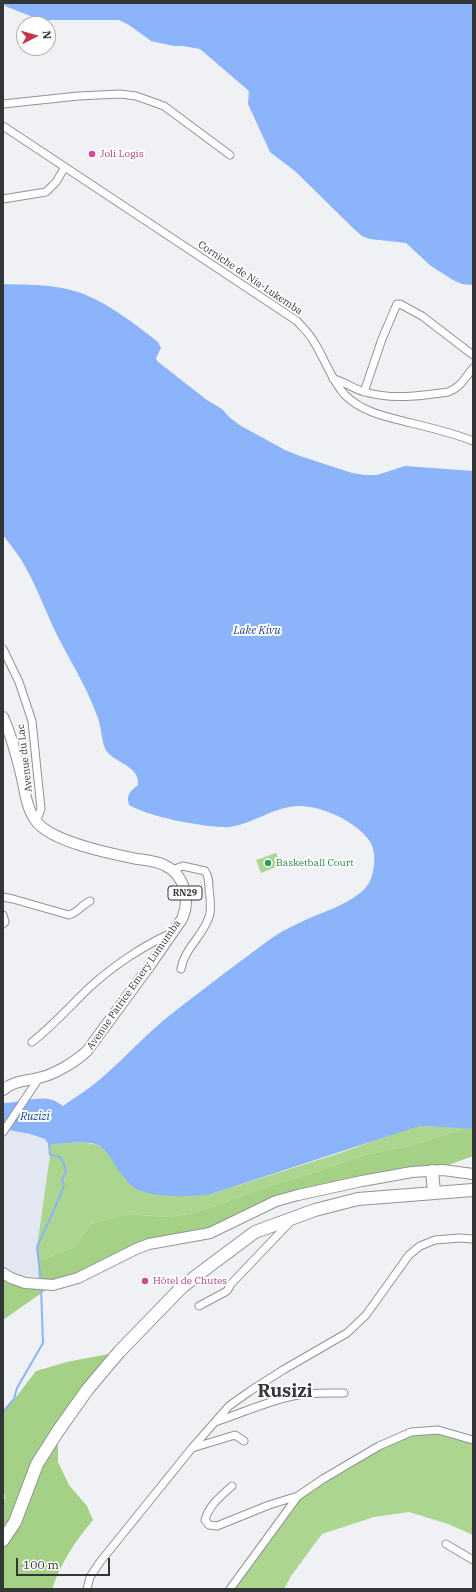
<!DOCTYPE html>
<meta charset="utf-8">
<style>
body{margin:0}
#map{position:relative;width:476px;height:1592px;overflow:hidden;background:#eff1f4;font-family:"IBM Plex Serif",serif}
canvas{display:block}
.frame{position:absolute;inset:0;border:4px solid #343536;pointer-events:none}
.north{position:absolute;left:16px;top:16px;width:40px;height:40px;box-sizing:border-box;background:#fff;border:1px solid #aeaeaf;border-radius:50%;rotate:84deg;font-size:11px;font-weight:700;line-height:16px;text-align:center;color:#343536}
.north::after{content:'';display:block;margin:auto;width:14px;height:18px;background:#c63648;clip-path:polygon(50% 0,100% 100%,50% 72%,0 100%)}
.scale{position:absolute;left:16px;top:1558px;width:94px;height:18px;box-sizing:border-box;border:2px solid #343536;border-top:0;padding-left:5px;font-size:12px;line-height:14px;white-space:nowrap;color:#343536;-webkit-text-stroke:3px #fff;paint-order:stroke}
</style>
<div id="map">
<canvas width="476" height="1592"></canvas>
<div class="frame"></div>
<div class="north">N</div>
<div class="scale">100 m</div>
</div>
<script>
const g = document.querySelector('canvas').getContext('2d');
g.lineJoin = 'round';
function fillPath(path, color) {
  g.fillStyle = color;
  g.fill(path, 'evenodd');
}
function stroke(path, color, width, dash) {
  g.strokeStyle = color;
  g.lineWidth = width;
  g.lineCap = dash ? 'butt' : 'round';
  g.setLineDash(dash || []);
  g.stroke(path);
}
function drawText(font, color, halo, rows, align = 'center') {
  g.font = font + ' "IBM Plex Serif",serif';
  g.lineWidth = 4;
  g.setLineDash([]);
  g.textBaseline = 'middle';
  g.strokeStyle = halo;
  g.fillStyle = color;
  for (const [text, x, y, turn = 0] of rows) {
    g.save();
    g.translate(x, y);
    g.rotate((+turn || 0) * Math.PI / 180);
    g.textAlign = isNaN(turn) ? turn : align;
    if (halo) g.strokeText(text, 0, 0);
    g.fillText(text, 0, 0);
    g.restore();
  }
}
fillPath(new Path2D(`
 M3,1129L30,1134L45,1139L49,1145L50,1155L39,1285L3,1273Z`), '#e2e7f1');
fillPath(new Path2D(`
 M276,853L281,865L261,873L256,860Z
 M422,1126L466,1128L409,1146L365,1155L316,1172L269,1186L195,1213L169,1217L126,1214L91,1224L74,1247L38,1261L37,1247L50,1155L49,1145C63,1144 93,1139 104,1149C112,1158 119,1170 126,1180L211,1194L343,1152L401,1131Z
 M411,1430L473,1438V1535L448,1524L409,1512L374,1517L322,1534L291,1576L284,1589H236L235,1581L294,1499Z`), '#acd58f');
fillPath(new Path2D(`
 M466,1128L473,1129V1156L432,1171L298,1195L227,1224L162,1241L53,1285L3,1320V1273L39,1284L38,1261L74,1247L91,1224L126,1214L169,1217L195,1213L269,1186L316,1172L365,1155L409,1146Z
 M119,1352L58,1431V1462L69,1485L87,1506L93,1520C75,1541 61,1563 52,1589H3V1501L5,1498L3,1489V1412L10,1405L36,1371L67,1362Z`), '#a5d187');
fillPath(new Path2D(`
 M3,3H473V285L462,284L453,280L431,266L406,243L370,239L362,236L355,230L296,172L270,152L248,104L249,91L200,49L183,46H174L151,41L129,25L119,20H46L33,17L5,6Z
 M3,284C30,285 60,284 86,295C112,306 136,325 158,342L161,348L156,358L157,361L207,400L222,409L229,417L241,426L285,450L300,456L352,473L365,475H377L405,466L473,471V1129L422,1126L410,1129L211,1194C192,1197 153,1198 136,1189C129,1185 124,1177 119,1171C113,1163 107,1149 98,1145C87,1140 61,1144 49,1145L45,1139L30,1134L3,1129V1103C24,1103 45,1091 63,1106C77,1096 92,1087 105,1075C125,1057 144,1037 165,1019C189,1000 214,981 238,963C253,953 267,940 283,931C294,925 305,920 317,915C333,909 360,898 369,883C375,872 377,851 369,840C355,821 321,805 297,806C272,807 245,829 222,827C198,826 150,817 129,805C126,795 130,791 138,785C140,763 109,763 104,746C101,735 101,724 96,713C86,686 71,662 58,637C47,615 39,592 27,570C21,558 12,547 3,535Z`), '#8cb4fa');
stroke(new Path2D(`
 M41,1281L37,1247L61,1194L64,1185L62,1179L66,1172L64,1164L60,1157L50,1155L49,1143
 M3,1412L14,1399L17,1388L43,1343L41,1287`), '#8cb4fa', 2);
const street = new Path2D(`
 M3,104L78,96L120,94L136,96L164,106L230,155
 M3,126L297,321C303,328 310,334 314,342C325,359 331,380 345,395C363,413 388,417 411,423C432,428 453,433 473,441
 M3,199L46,192L56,182L65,167
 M333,379C344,381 353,389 365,392C392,400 420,396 448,392C460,388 465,378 473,368
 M364,392L382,339L397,304H400L422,316L473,355
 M3,649L19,682L32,721L41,809L36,822
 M172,870L183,866L205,871C209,876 209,883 209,889C210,898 212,909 209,917C203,936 184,949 181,969
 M3,897L13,899L69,915C77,913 82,905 90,901
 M3,915L5,922L3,924
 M32,1042C54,1025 71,1005 90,987C113,966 144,945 172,933
 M3,1132L39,1078
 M199,1306L227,1291L231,1284L292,1220
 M215,1422C243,1413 269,1400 298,1395C313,1392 329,1393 344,1393
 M192,1448L235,1435L244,1441
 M232,1486C221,1496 209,1505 205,1520L209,1525L217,1526L269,1505L298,1496
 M446,1544L473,1560
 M87,1589L90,1577L100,1562L192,1448L229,1406L250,1391L283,1370L347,1333L366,1315L409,1255L420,1246L435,1240L459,1238L473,1239
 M230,1589L298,1496L323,1479L379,1446L411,1432L438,1430L473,1440`);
const primary = new Path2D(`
 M3,717C12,737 17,757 22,778C25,792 27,810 36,821C51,842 112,854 137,859C145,860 156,861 164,865C184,874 191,899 182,919L148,968L87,1051C75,1062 54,1075 38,1078C26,1081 13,1081 3,1090
 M3,1273L11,1278L25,1283L53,1285L78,1278L136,1249L149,1244L210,1233L276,1201L298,1195L362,1181L412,1172L443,1170L473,1174`);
const highway = new Path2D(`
 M432,1171L434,1192
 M3,1540L15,1522L37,1464L58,1431L87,1390L119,1352L182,1287L208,1267L255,1232L315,1210L358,1199L473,1190`);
stroke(street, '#919396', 9);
stroke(primary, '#919396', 12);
stroke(highway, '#919396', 14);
stroke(street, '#fff', 7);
stroke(primary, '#fff', 10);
stroke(highway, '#fff', 12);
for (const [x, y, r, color] of [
 [92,154,4,"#d1479c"],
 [268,863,4,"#2e9e5b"],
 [145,1281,4,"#d1479c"]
]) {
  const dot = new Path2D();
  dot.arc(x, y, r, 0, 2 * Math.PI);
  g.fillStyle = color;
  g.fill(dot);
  stroke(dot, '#fff', 1.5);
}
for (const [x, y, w] of [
 [185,893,34]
]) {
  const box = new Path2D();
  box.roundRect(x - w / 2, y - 7, w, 14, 3);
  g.fillStyle = '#fff';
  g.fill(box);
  stroke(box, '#343536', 1);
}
drawText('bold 9px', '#343536', null, [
 ["RN29",185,893]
]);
drawText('10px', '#b23c85', '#fff', [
 ["Joli Logis",100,154],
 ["Hôtel de Chutes",153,1281]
], 'left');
drawText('10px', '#343536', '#fff', [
 ["Corniche de Nia-Lukemba",250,278,34],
 ["Avenue du Lac",25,758,-97],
 ["Avenue Patrice Emery Lumumba",134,985,-55]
]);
drawText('10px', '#27864d', '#fff', [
 ["Basketball Court",276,863]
], 'left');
drawText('italic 11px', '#194494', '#fff', [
 ["Lake Kivu",257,631],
 ["Ruzizi",35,1117]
]);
drawText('bold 18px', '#36373a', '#fff', [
 ["Rusizi",285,1392]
]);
</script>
